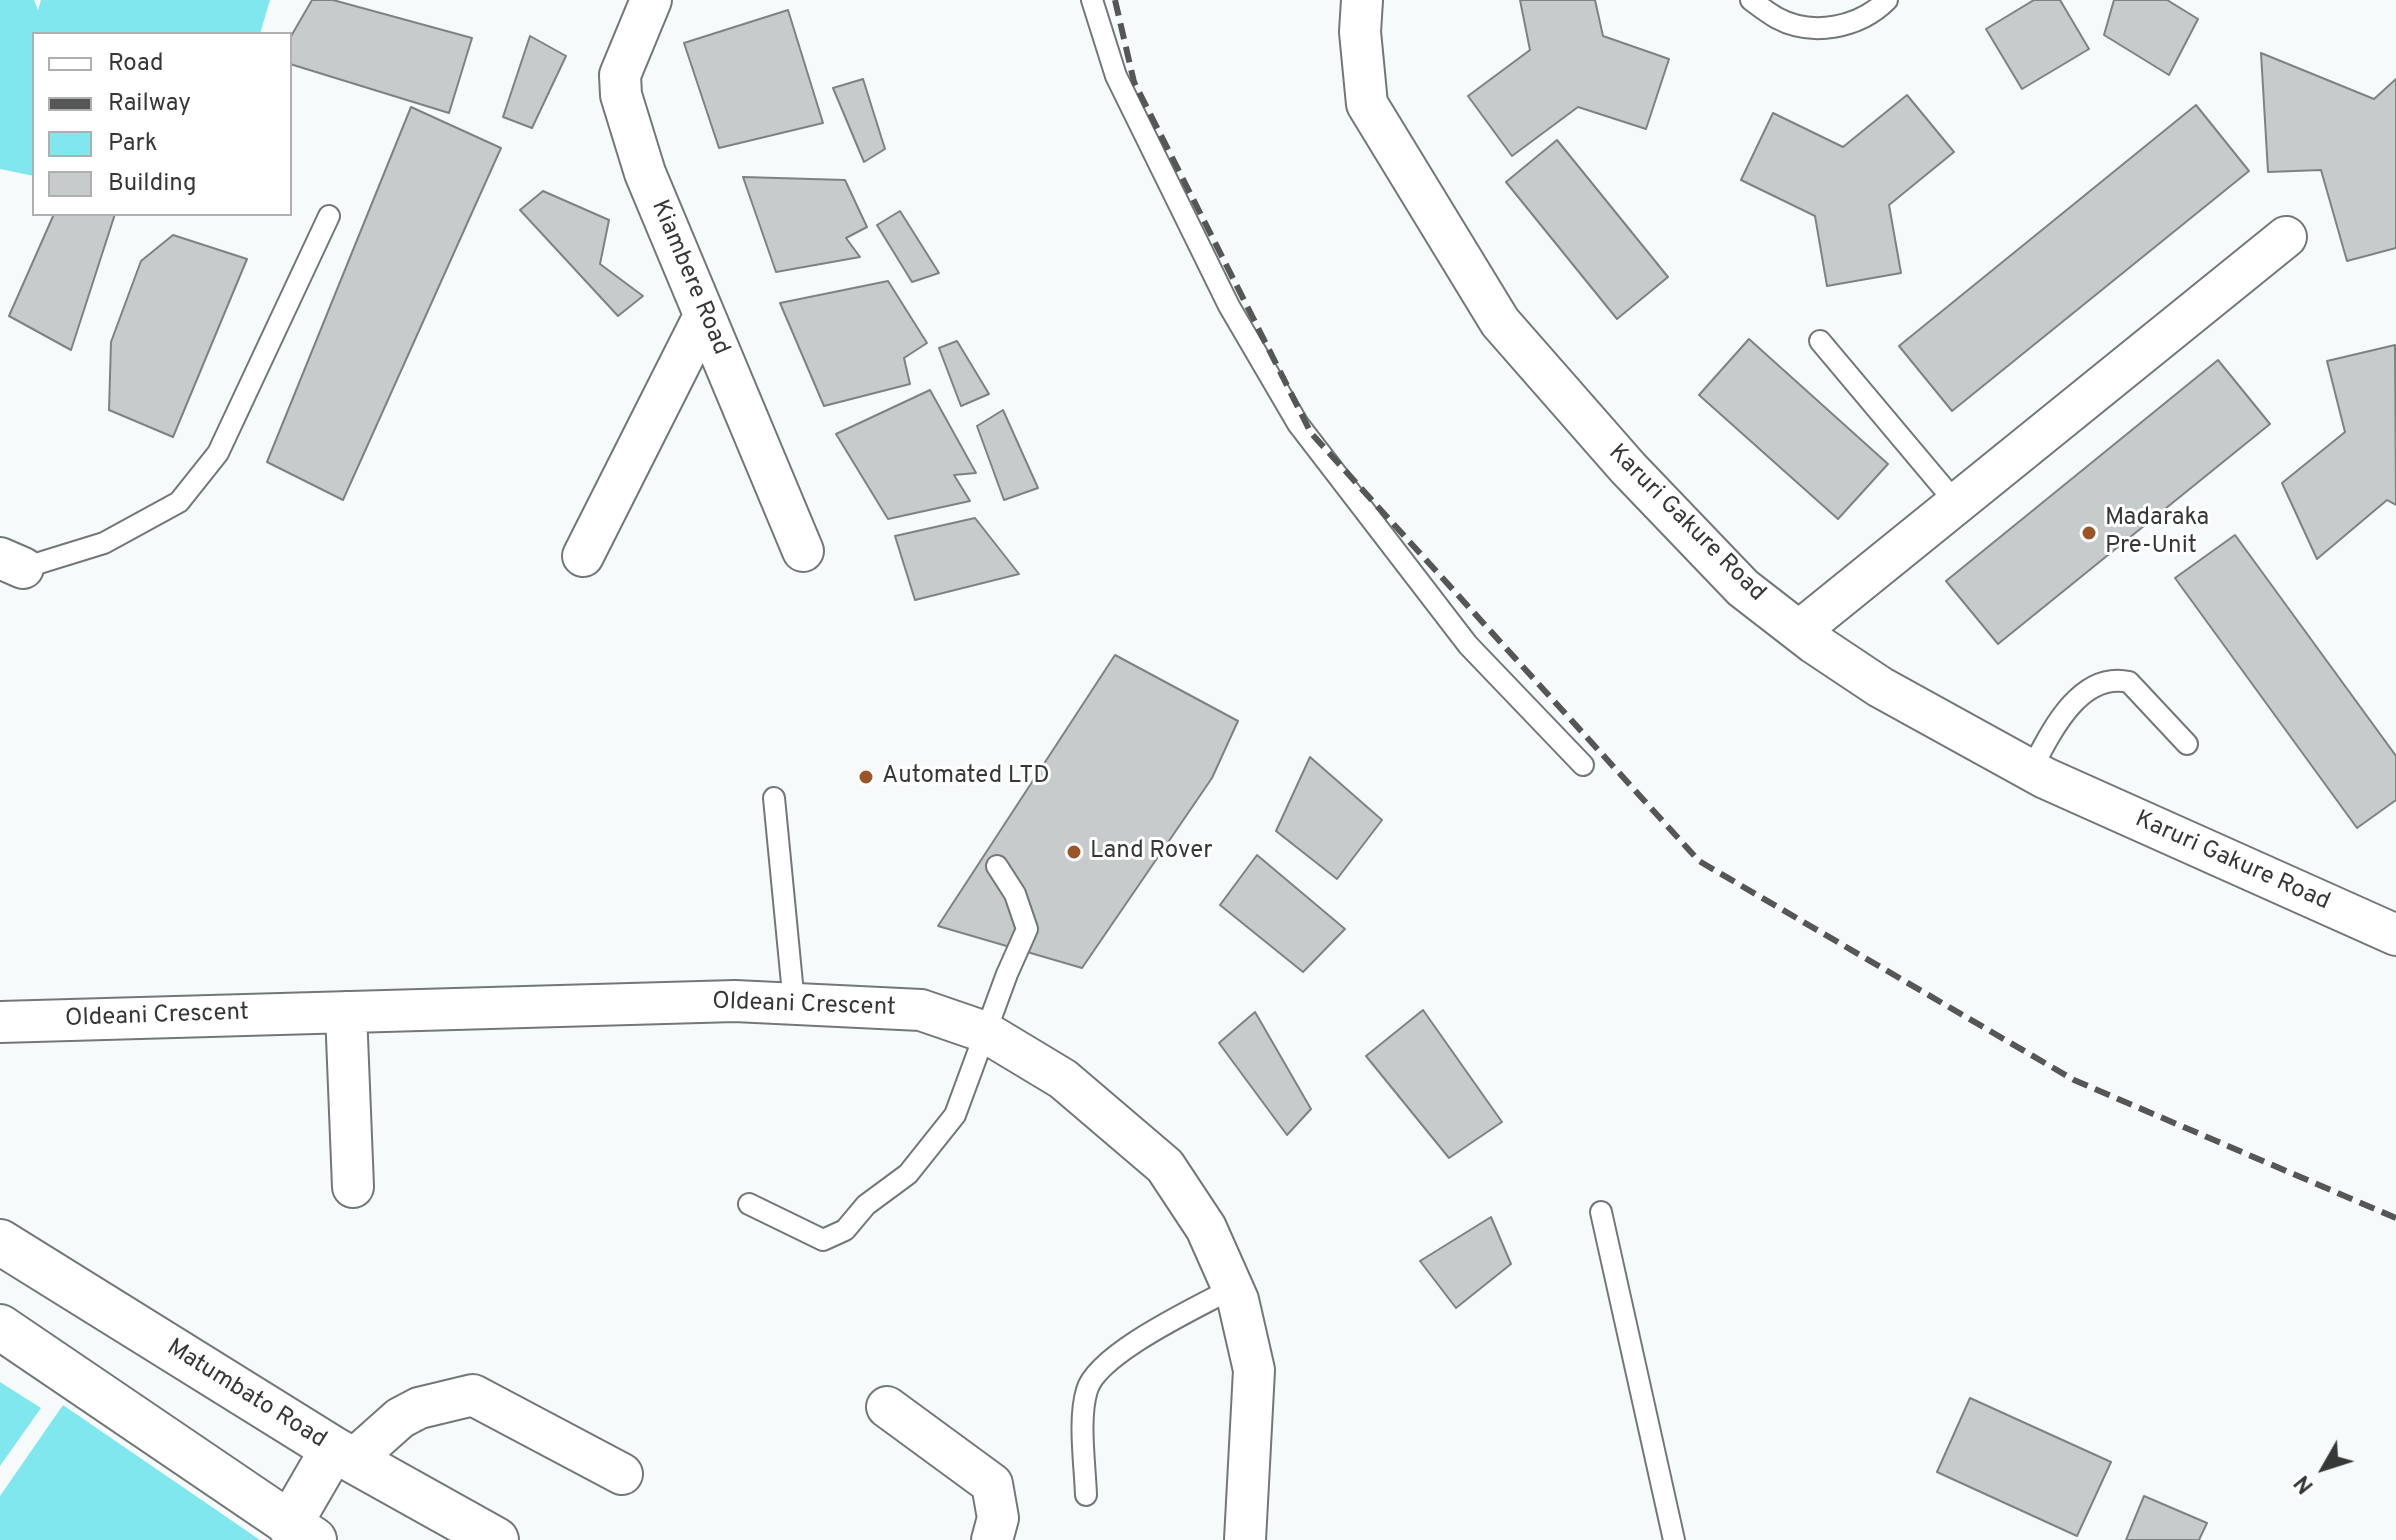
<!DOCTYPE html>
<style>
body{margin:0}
#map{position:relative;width:2396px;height:1540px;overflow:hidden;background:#f6fafa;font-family:Overpass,sans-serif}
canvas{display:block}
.legend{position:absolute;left:32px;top:32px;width:260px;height:184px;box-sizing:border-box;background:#fff;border:2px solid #afafaf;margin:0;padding:10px 14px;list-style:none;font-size:24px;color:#363838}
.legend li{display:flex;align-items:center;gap:16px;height:40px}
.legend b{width:40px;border:2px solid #afafaf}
.north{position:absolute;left:2284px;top:1428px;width:80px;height:80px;-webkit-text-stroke:6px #fff;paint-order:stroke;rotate:231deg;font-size:22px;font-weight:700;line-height:32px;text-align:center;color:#363838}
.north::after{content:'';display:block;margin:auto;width:28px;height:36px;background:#363838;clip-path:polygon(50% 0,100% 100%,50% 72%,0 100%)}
</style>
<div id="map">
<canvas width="2396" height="1540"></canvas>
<ul class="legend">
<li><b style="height:10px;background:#fff"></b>Road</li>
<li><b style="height:10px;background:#555757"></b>Railway</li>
<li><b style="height:22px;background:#81e7ef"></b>Park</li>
<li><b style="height:22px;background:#c7cbcb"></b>Building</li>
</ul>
<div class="north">N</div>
</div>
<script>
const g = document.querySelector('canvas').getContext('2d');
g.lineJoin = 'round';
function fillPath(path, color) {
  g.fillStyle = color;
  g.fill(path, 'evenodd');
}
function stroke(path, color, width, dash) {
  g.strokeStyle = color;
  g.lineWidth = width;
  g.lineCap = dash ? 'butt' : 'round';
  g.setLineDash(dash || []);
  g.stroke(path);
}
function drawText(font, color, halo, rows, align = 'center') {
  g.font = font + ' Overpass,sans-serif';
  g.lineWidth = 6;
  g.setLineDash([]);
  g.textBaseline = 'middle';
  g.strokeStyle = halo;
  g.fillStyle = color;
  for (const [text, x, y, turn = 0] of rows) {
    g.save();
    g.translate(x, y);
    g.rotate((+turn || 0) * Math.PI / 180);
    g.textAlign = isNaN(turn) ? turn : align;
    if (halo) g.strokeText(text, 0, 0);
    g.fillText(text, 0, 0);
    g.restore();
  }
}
fillPath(new Path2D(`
 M0,0H34L38,10L41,0H270L260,34H34V176L0,169Z
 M0,1382L41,1408L0,1466Z
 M63,1405L260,1540H0V1496Z`), '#81e7ef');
const building = new Path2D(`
 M312,0H333L472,38L449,113L290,64V38Z
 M1520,0H1595L1603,36L1669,59L1646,129L1578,107L1512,156L1468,96L1530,50Z
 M2034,0H2060L2089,49L2022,89L1986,29Z
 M2114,0H2167L2198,19L2169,75L2104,35Z
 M788,10L823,123L719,148L684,43Z
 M530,36L566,56L532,128L503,117Z
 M2261,53L2374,99L2396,79V248L2347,261L2321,170L2268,172Z
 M863,79L885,149L864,162L833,88Z
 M1907,95L1954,152L1889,205L1901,273L1827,286L1815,216L1741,180L1773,113L1843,147Z
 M2196,105L2249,171L1952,411L1899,346Z
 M411,107L501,148L343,500L267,462Z
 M1557,140L1668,277L1617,319L1506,182Z
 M743,177L845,180L867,227L846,238L860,257L776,272Z
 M543,191L609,220L600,264L643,296L618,316L520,210Z
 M900,211L939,273L912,282L877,225Z
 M54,214H115L71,350L9,316Z
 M173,235L247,259L173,437L109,410L111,342L141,261Z
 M888,281L927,343L904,358L910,384L824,406L780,303Z
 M1749,339L1888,464L1838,519L1699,395Z
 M957,341L989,394L961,406L939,348Z
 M2395,345L2396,505L2387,500L2317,559L2282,483L2345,432L2327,361Z
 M2218,360L2270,424L1998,644L1946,581Z
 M930,390L976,473L954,475L970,501L888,519L836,434Z
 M1003,410L1038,488L1004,500L977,426Z
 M975,518L1019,574L915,600L895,536Z
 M2235,535L2396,756V800L2357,828L2175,578Z
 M1115,655L1238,721L1212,778L1082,968L938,926Z
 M1310,757L1382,820L1337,879L1276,831Z
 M1257,855L1345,929L1303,972L1220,905Z
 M1423,1010L1502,1122L1449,1158L1366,1056Z
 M1255,1012L1311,1109L1287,1135L1219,1043Z
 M1491,1217L1511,1264L1456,1308L1420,1261Z
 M1970,1398L2111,1462L2077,1536L1937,1472Z
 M2144,1496L2207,1523L2199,1540H2126Z`);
fillPath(building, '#c7cbcb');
stroke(building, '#7e8282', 2);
const lane = new Path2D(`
 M1092,0L1116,76L1229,306L1298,424L1468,645L1583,765
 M1751,0C1759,6 1768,13 1777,18C1812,37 1859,28 1887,0
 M1820,341L1957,504
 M23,568L104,543L179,502L218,453L329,216
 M2031,770C2050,734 2079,671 2129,682L2187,744
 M774,798L794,1004
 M749,1204L823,1240L845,1230L866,1205L908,1174L955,1115L1007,974L1027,929L1015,894L997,866
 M1601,1212L1674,1540
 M1086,1495C1085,1465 1078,1419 1087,1390C1098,1353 1198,1307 1233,1288`);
const street = new Path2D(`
 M651,0L620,75L621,95L645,173L803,551
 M1362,0L1360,32L1367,104L1500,322L1628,468L1743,588L1814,643L1880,687L2045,778L2396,935
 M583,556L704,316
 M0,558L23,568
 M1799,631L2286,237
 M346,1012L353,1187
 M0,1022L735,1001L921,1010L985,1032L1063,1079L1165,1166L1206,1228L1238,1300L1254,1370L1245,1540
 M887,1407L992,1484L998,1518L992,1540
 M354,1459L400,1418L419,1408L473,1395L622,1474`);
const secondary = new Path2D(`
 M0,1242L333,1449L496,1540
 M0,1327L314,1540
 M289,1525L333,1449`);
stroke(lane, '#737777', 24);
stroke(street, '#737777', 44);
stroke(secondary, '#737777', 48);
stroke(lane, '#fff', 20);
stroke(street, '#fff', 40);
stroke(secondary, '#fff', 44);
stroke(new Path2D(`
 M1115,0L1134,82L1311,433L1699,861L2074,1080L2396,1218`), '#555757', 6, [16, 8]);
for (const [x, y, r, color] of [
 [2089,533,8,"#9a5629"],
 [866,777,8,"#9a5629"],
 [1074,852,8,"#9a5629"]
]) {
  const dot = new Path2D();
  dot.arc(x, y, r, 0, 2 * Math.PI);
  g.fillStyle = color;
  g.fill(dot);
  stroke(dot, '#fff', 3);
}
drawText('24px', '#363838', '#fff', [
 ["Kiambere Road",689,278,67],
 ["Karuri Gakure Road",1686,524,45],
 ["Karuri Gakure Road",2232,862,24],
 ["Oldeani Crescent",804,1006,2],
 ["Oldeani Crescent",157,1017,-2],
 ["Matumbato Road",246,1395,32]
]);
drawText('24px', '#363838', '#fff', [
 ["Madaraka",2105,519],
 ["Pre-Unit",2105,547],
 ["Automated LTD",882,777],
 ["Land Rover",1090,852]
], 'left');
</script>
